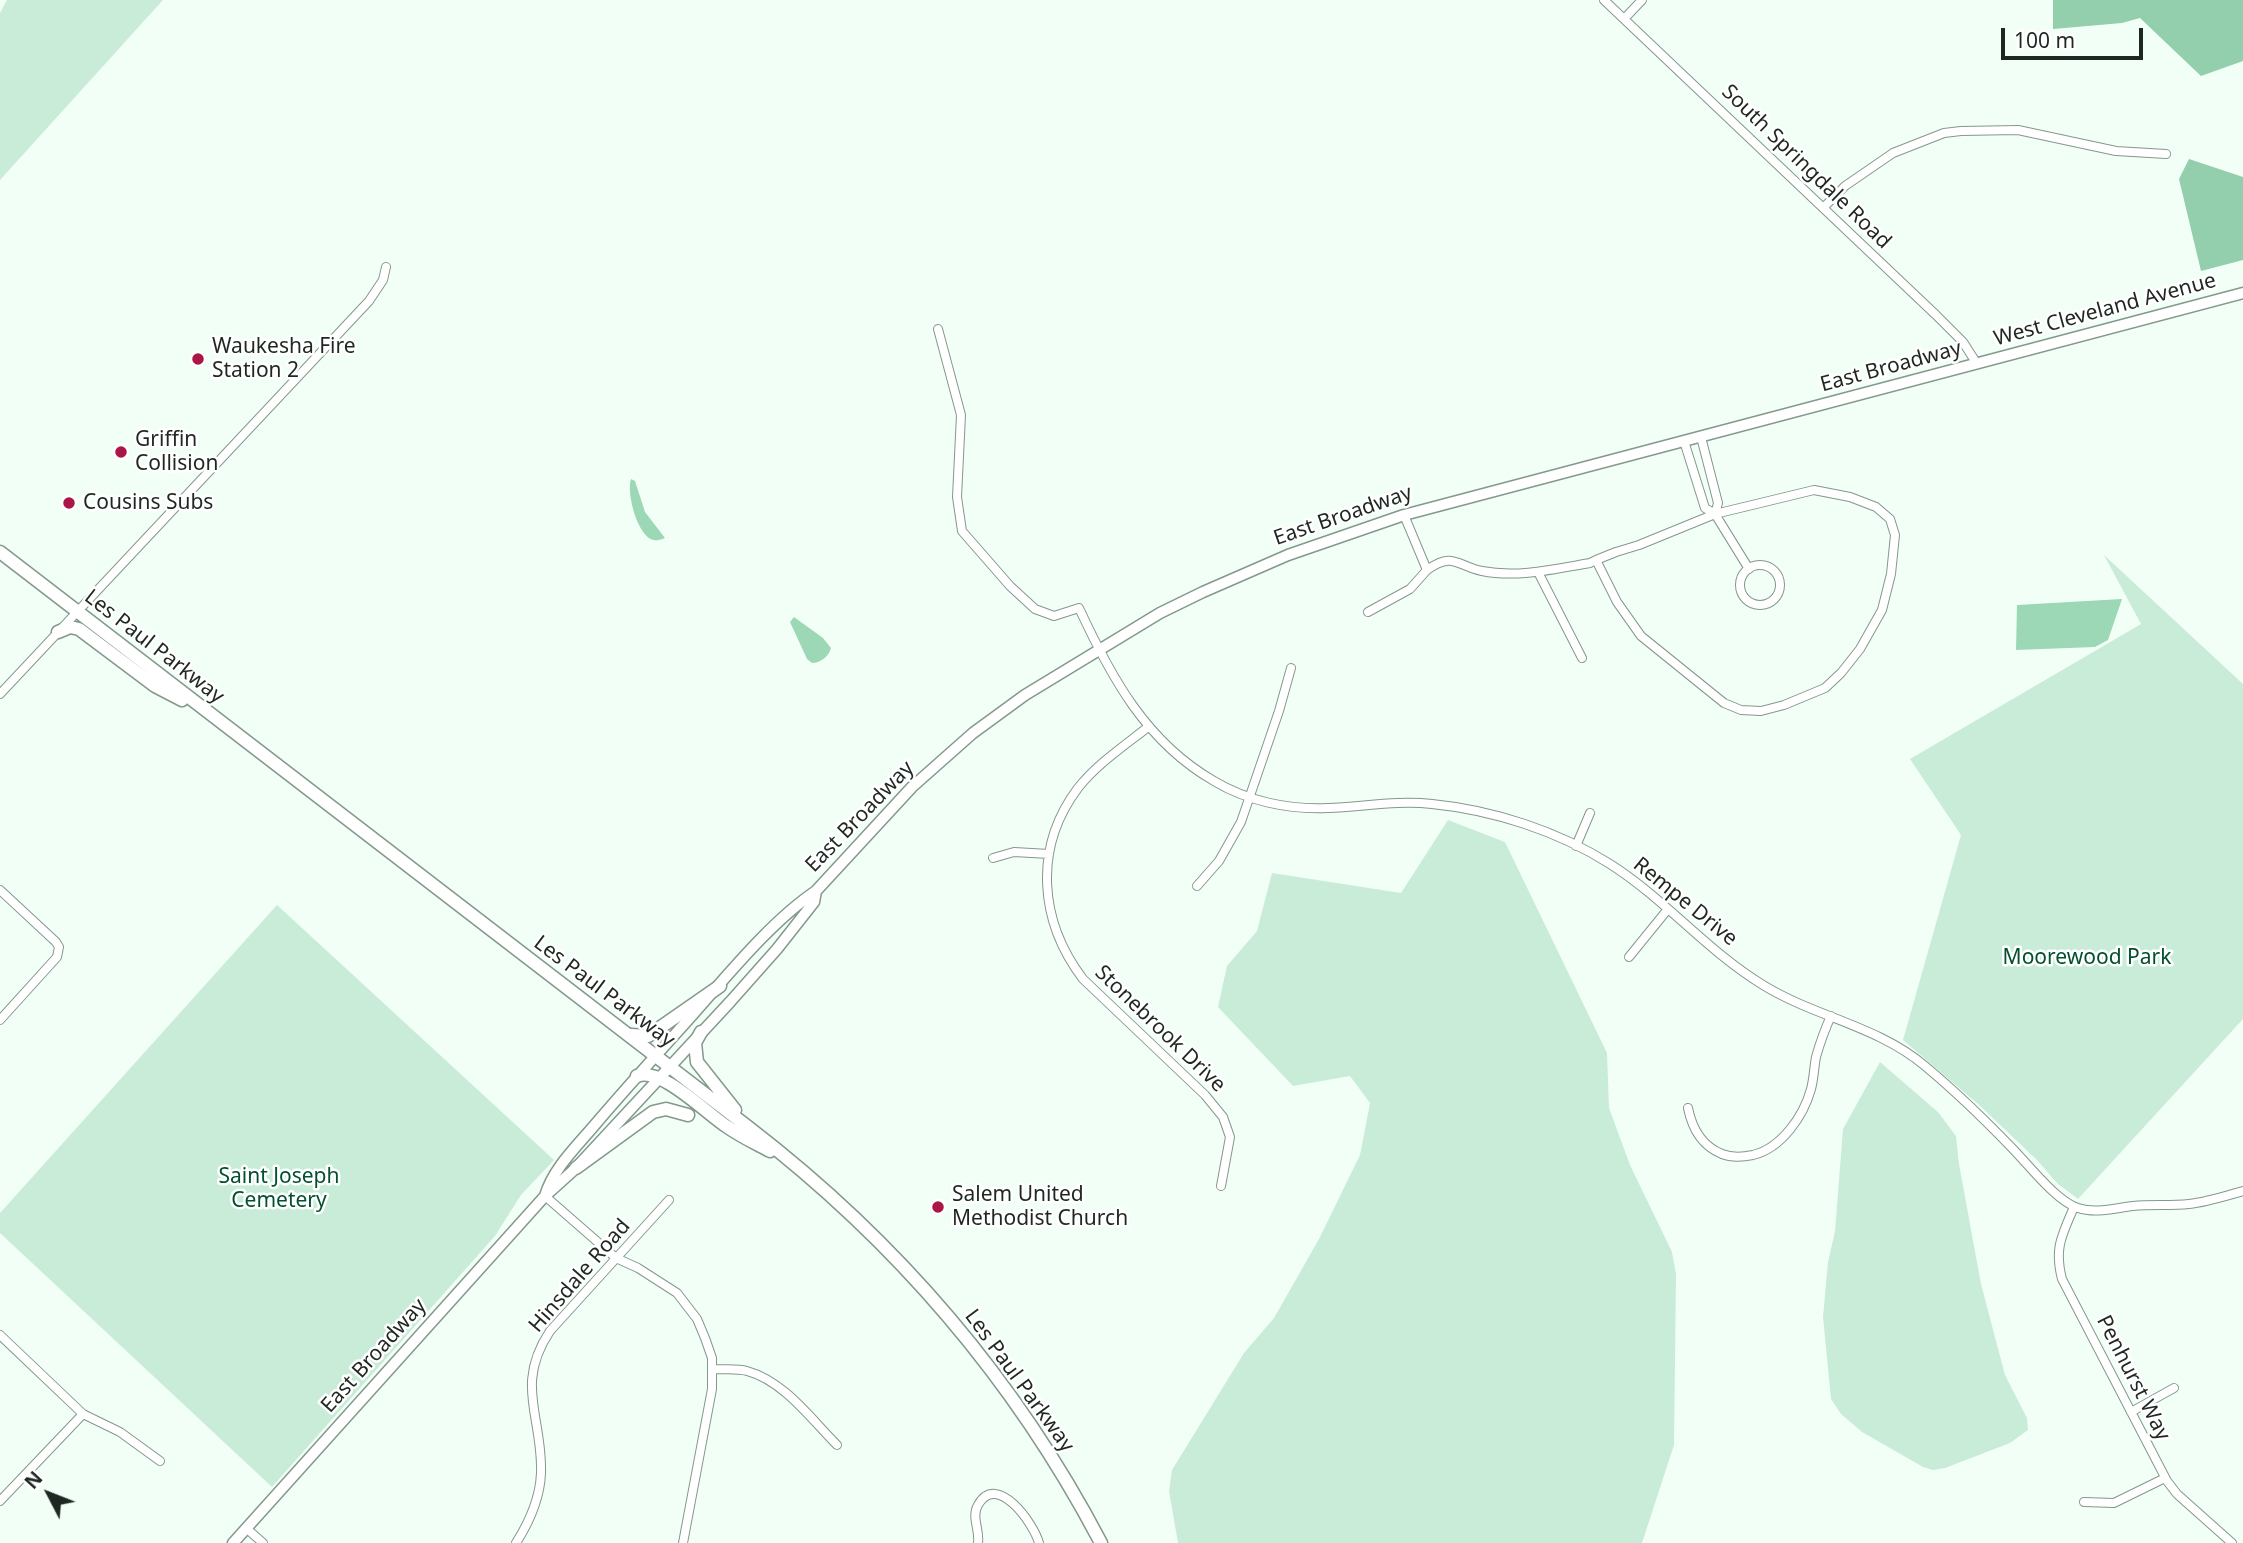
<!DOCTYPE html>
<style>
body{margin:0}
#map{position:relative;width:2243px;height:1543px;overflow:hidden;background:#f2fff7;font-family:"Noto Sans",sans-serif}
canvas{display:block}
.north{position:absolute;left:14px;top:1459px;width:70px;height:70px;-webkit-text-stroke:5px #fff;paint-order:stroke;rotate:312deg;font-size:19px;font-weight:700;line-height:28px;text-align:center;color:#1f2722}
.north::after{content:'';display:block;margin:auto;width:24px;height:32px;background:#1f2722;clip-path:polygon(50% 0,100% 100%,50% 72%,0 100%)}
.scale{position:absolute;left:2001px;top:28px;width:142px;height:32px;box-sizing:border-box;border:4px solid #1f2722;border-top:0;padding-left:9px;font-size:21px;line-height:24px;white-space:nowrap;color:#1f2722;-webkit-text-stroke:5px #fff;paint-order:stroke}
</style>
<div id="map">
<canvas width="2243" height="1543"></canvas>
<div class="north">N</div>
<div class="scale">100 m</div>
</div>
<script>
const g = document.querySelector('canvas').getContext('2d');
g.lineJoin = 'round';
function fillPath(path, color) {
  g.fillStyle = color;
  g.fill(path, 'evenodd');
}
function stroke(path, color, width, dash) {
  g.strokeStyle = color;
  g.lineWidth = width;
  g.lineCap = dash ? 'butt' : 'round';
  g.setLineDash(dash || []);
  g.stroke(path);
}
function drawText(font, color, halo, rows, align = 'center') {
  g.font = font + ' "Noto Sans",sans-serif';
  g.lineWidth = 5;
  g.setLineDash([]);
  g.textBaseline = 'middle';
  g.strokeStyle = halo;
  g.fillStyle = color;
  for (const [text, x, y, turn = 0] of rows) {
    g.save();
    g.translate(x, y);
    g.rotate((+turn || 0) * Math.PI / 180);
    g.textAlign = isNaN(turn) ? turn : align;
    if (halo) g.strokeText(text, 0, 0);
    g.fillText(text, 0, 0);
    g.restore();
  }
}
fillPath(new Path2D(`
 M7,0H163L0,180V13Z
 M2104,555L2243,684V1019L2078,1199L2058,1184L2037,1160L1978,1104L1903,1040L1961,835L1910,759L2141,624Z
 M1448,820L1505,842L1607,1053L1609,1108L1630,1165L1672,1252L1676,1274L1674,1445L1642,1543H1178L1169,1491L1172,1470L1244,1353L1274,1318L1319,1239L1360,1155L1370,1103L1350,1076L1293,1086L1218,1007L1227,966L1257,931L1272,873L1401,893Z
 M277,905L554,1160L521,1195L495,1236L272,1487L0,1233V1213Z
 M1880,1062L1938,1112L1956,1136L1959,1164L1981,1284L2005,1375L2027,1418L2028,1430L2010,1443L1945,1468L1933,1470L1923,1467L1862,1432L1841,1414L1831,1399L1823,1317L1828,1262L1835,1231L1843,1129Z`), '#c8ecd7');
fillPath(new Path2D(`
 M2053,0H2243V61L2201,76L2140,18L2122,23L2053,29Z
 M2189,159L2243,177V260L2201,271L2179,179Z`), '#93cead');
fillPath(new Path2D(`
 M631,479L635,481L645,512L665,538C663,539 657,541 654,540C638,538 626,493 631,479Z
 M2122,599L2108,640L2095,647L2016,650L2017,605Z
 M794,617L823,638L831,648C829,656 821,663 812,663L807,659L790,622Z`), '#9cd8b6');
const minor = new Path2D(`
 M1604,0L1936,315L1963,342L1977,364
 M1624,19L1642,0
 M1823,208L1845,186L1893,153L1944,133L1961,131L2018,130L2116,151L2166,154
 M938,329L961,415L957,497L962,531L1010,586L1035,609L1054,616L1079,608C1111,677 1146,742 1214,781C1247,801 1289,810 1328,808C1362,807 1397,800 1432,804C1493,810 1558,831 1610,864C1665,899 1707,951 1763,985C1815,1017 1878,1026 1925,1066C1955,1091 1984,1119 2011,1147C2028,1164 2056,1201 2078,1208C2096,1214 2115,1208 2133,1206C2152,1204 2170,1206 2189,1204C2207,1202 2225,1196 2243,1191
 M1701,437L1718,503L1715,514
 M1684,441L1705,508L1715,514L1749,569
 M1740 585a20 20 0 1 1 40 0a20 20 0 1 1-40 0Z
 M1427,570C1453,551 1457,566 1482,571C1517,578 1555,569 1590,563L1596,560L1616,552L1639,545L1715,514L1814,490L1850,497L1876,507L1890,519L1895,535L1891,574L1882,610L1860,649L1841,673L1825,688L1784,705L1761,711L1741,710L1724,703L1641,636L1617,602L1596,560
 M1538,572L1582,658
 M1368,612L1410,589L1427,570L1404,515
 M0,694L369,301L383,280L386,267
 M1148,727C1124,746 1097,764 1078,788C1033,848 1039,921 1083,979L1205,1095L1223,1117L1230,1137L1221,1186
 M1576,846L1590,813
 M993,858L1014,852L1049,854
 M1197,886L1219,861L1241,822L1279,711L1291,668
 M0,890L56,942L59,947L57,957L0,1020
 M1629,957L1668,909
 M1688,1108C1692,1128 1702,1146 1722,1154C1732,1158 1743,1157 1753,1155C1782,1148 1804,1115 1811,1089C1814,1078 1814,1067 1816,1057C1820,1043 1825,1029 1831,1016
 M545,1196L616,1258L638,1268L677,1293L697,1319L705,1338L712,1358V1389L683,1543
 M2074,1207C2062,1235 2054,1248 2062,1279L2167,1481L2177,1494L2232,1543
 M0,1335L83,1414L120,1432L160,1461
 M713,1369C724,1370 736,1368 747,1371C784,1381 811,1419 837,1445
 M2131,1412L2174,1388
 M0,1501L83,1414
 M2084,1502L2114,1503L2165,1478
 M246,1528L263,1543
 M516,1543C530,1521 540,1499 541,1473C543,1417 514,1385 550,1331L669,1200
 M978,1543C980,1530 971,1517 978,1505C997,1471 1034,1524 1039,1543`);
const secondary = new Path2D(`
 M545,1196C553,1169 575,1148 593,1127C621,1094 649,1063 678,1031C720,985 766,925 816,891L912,787L973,733L1025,695L1160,613L1203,592L1288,555L1404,515L2243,293
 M233,1543L545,1196L576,1168L730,1002L777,949L814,902L816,891`);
const primary = new Path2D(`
 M0,552L748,1127C895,1240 1015,1379 1101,1543
 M58,632L70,627L79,629L155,686L182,700
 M701,1032L695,1043L697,1062L735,1110
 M631,1035L648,1036L720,986
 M637,1076C660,1066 706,1113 726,1126C740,1136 755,1143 770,1151
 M576,1168L653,1112L666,1109L688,1115`);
stroke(minor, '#84988c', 10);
stroke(secondary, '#84988c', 13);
stroke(primary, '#84988c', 15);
stroke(minor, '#fff', 8);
stroke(secondary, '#fff', 10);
stroke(primary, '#fff', 12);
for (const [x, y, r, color] of [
 [198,359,7,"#aa1648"],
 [121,452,7,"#aa1648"],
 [69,503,7,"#aa1648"],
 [938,1207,7,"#aa1648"]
]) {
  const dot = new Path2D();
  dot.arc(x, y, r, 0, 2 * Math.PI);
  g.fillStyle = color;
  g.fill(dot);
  stroke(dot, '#fff', 2.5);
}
drawText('21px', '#1f2722', '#fff', [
 ["South Springdale Road",1806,167,44],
 ["West Cleveland Avenue",2105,310,-15],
 ["East Broadway",1891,367,-15],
 ["East Broadway",1343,516,-19],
 ["Les Paul Parkway",154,647,38],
 ["East Broadway",860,817,-46],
 ["Rempe Drive",1685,902,39],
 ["Les Paul Parkway",604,992,37],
 ["Stonebrook Drive",1160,1029,44],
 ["Hinsdale Road",580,1276,-49],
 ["East Broadway",374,1356,-48],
 ["Penhurst Way",2133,1378,63],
 ["Les Paul Parkway",1019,1381,54]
]);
drawText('21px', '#1f2722', '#fff', [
 ["Waukesha Fire",212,347],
 ["Station 2",212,371],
 ["Griffin",135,440],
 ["Collision",135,464],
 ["Cousins Subs",83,503],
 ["Salem United",952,1195],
 ["Methodist Church",952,1219]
], 'left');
drawText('21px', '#024f31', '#fff', [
 ["Moorewood Park",2087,958],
 ["Saint Joseph",279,1177],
 ["Cemetery",279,1201]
]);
</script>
